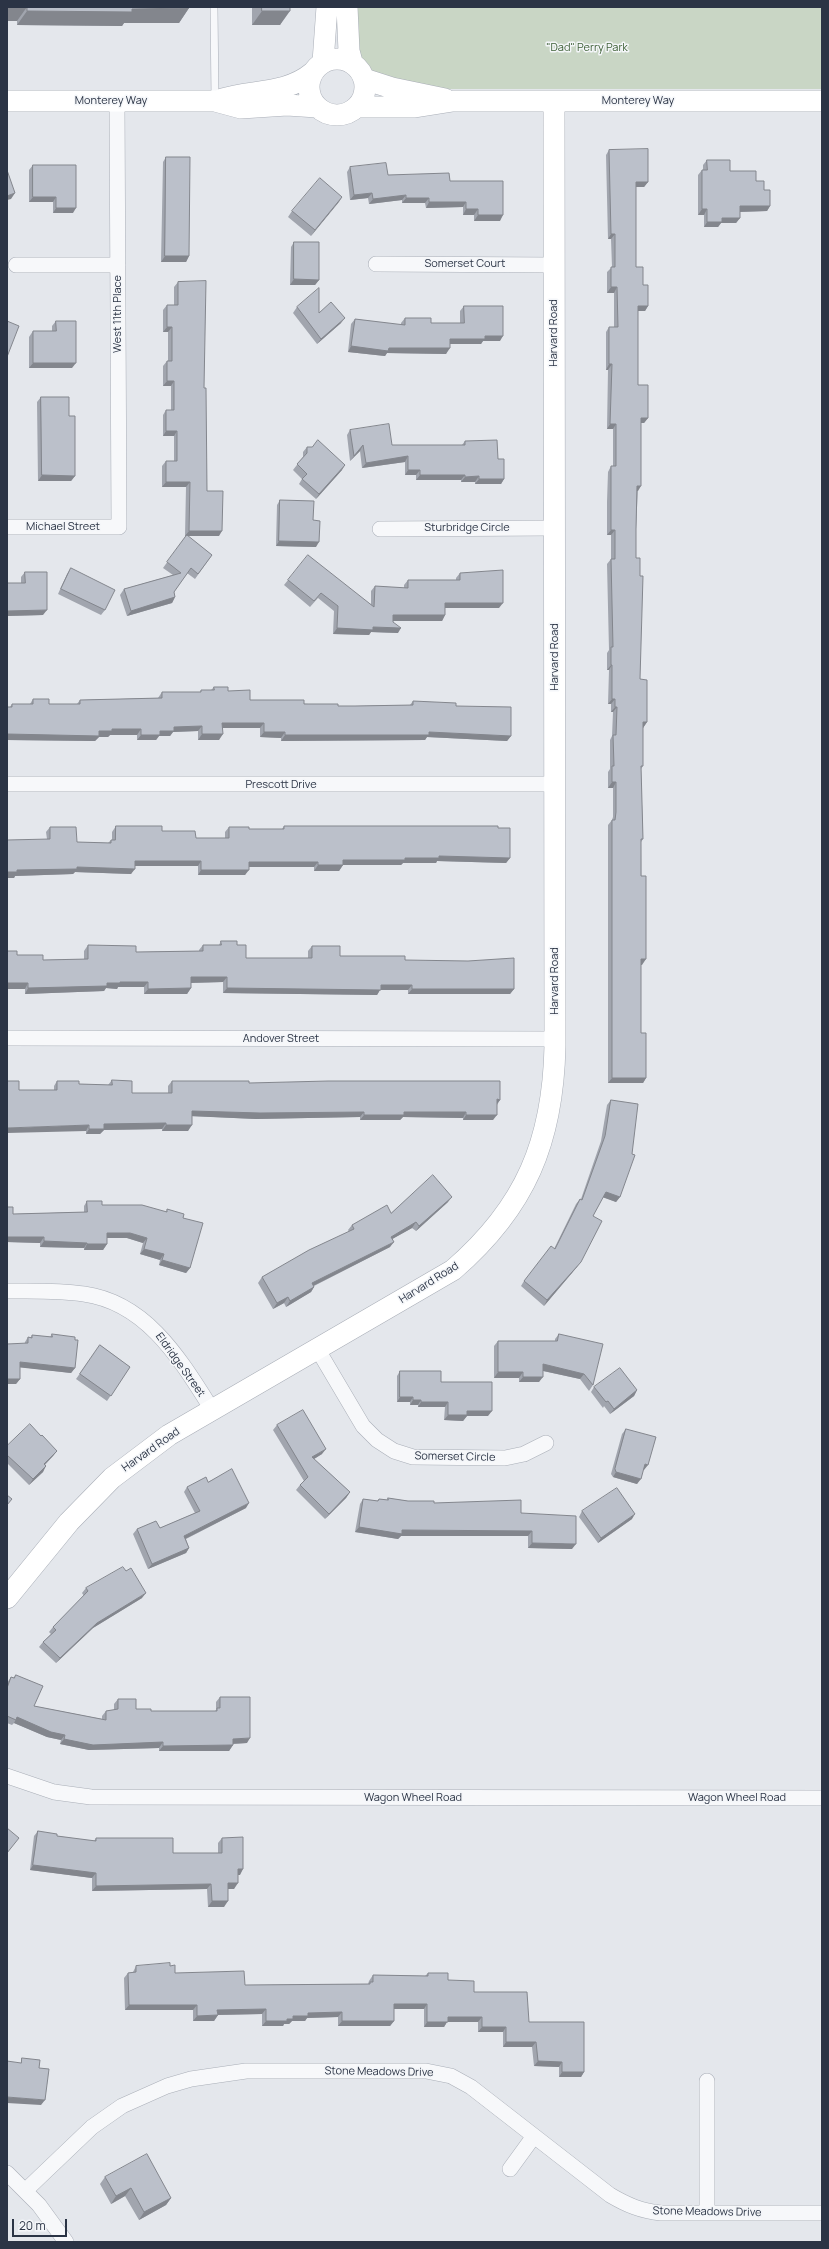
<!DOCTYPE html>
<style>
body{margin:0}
#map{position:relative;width:829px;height:2249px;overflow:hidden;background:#e4e7ec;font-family:Manrope,sans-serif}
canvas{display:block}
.frame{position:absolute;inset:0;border:8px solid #2b3445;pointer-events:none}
.scale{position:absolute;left:12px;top:2219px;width:55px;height:18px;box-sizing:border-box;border:2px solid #2b3445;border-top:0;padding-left:5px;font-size:12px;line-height:14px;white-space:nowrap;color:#2b3445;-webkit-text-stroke:3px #f4f6f9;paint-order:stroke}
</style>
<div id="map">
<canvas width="829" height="2249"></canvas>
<div class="frame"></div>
<div class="scale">20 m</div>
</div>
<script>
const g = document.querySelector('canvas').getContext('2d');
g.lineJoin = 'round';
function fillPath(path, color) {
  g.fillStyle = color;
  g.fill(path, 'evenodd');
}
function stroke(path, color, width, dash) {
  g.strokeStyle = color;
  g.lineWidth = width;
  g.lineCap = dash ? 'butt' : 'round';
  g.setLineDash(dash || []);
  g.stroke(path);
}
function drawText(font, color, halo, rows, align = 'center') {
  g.font = font + ' Manrope,sans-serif';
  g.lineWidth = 3;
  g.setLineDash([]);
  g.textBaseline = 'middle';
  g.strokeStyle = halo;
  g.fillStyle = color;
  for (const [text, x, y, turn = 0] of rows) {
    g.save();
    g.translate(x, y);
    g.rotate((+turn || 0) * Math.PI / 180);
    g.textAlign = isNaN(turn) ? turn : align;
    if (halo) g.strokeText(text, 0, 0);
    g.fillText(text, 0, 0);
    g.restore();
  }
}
fillPath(new Path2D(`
 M352,7H822V89H444L415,86L369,72L361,60Z`), '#c9d6c5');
const lane = new Path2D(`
 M214,7L215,99`);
const street = new Path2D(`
 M376,264L554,265
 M16,265H118
 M7,527H119L117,101
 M380,529L555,528
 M7,784H555
 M7,1038L555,1039
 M7,1291C32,1291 58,1290 84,1294C148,1303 181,1361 213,1411
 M318,1350L363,1426L377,1440L394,1451L413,1457L505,1458L524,1454L546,1443
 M7,1776L54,1792L91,1797L822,1798
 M707,2081V2213
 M510,2169L534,2136
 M7,2173L39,2205L66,2242
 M26,2190L92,2127L122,2106L167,2086L191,2079L246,2071H426L451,2076L471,2087L610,2195C627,2205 641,2211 661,2213H822`);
const secondary = new Path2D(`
 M347,7L349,51L352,62
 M309 87a28 28 0 1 1 56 0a28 28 0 1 1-56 0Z
 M323,62L327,7
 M364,79L392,88L445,99
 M222,99C252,90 287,94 312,73
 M7,101H215L241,108L287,105L317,107
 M357,107H415L453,101H822
 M7,1598L69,1522L112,1478L169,1435L453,1270C526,1207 553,1141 555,1046L554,101`);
stroke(lane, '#a9aeb7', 8);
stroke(street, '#a9aeb7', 16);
stroke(secondary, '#a9aeb7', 22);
stroke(lane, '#f7f8fa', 7);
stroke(street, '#f7f8fa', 15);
stroke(secondary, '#fff', 21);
fillPath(new Path2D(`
 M7,7L189,8L179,23H124L122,26L17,25V21Z
 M252,7H290L280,25H252Z
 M609,150L648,182L644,187H636V267L643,285L648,306L645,311H638V385L648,418L644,423H641L636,529V558L640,679L647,722L643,728V766L641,769L643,839L641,842L642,965H641V1033L646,1078L643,1083H608V825L612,820L613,817V788H608V772L610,769V740L612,736L613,712H611V704H608L609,670H607V653L609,650L607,564L611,559V535H607V502L608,472L611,466H613V429H607L608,370H606V332L609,327H614V293H607V272L612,267L611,239H608L606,155Z
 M166,157L189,256L186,262H161L163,162Z
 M707,160L730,171L756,181L764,190L770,206L767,211L740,212V218L736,223H721L718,227H704V215H698V175L702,170H703V165Z
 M33,165L73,213H53V202H29V170Z
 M350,167L388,175L450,181L500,221H474V215H463V207L426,208L425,203H402V200L369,204L368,198L350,200L347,172Z
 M342,197L311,236L288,217L292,211Z
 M294,242L319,280L315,285H290L291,247Z
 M178,282L204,388L207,491L219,536H187L212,555L195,579L187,573L174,592L175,597L172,603L127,616L120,595L124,589L173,575L163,568L186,536H185L186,487H162V466L166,461H174V436H163V415L166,410H171V386H163V366L167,361H168V332H163V310L167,305H174V287Z
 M464,306L500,341H483L481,344H450L446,354L387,353L385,356L348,352L351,324L355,319L401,325V323L405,318L431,323H460V311Z
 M297,307L319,313L341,323L317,344L293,313Z
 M56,321L72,368H29V337L33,331H52V326Z
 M41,397L69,416L75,476L71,481H38L37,402Z
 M350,430L392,445H462L465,441L498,459L504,479L501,484H475V482H461V480H416V475H405V462L362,468L360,451L350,461L347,435Z
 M307,447L342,470L316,499L299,484L302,479L293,470L303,457V452Z
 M280,500L313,520L316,547L276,546L277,505Z
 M71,568L105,610L101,615L58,594L67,574Z
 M25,572L43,615L7,616V583H21V577Z
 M460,573L499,608H445V615L442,621H393L398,633L371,632L369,635L333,634L334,611L318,598L310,607L284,585L288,580L371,604V591L375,586L404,588V585L408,580H456V578Z
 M214,687L228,691L250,700L338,706H355L410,705L413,701L456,706L511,736L507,741L427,737L425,740L281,741V738L260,737V728H222L219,740H198V731L173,732L170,736H159L156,740H137V735H110L108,737H99L95,741L7,740V707H10L12,704H30L33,699L49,704H77L80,700L158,698L162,692H200L201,690H211Z
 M116,826L162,831L196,838H225V832L229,827L249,829H282L284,826L498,828L510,858L506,863L437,861L436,863H403L401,865H343L339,871H314V867H249L245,875H198V866H135L131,874L75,872L73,874L15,876L14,878H7L47,839L46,832L50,827L77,842L108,843L111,840H112V832Z
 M221,941L237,945L246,958H308V951L312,946L340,956L405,960L514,989L510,994H408V990H380L377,995L223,993V982L191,983V988L187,994H144V987H118L117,989L106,988L104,991L25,994V989H7L17,955L43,960L84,959V951L88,945L136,952L199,951V950L203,945H219Z
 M112,1080L132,1093H168V1086L172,1081L249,1083L500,1100L497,1105L493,1120H463V1118L403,1117L400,1120H360V1117L256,1119L192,1116L188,1131H162V1129L104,1130L100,1134H86V1131L19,1090H54V1086L57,1081L79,1084L108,1085Z
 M611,1100L620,1197L616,1202L603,1197L593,1216L577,1267L544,1306L521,1286L524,1281L554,1249L576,1204L580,1199H581L601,1141L607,1105Z
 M87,1201L102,1205L166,1212L167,1209L183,1218L190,1268L186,1273L159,1265L160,1260L140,1254L143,1243L127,1238H107V1244L103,1250H84V1248L40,1247V1243L7,1242L13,1214L84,1212V1206Z
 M448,1202L416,1231L412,1228L392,1239L390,1247L314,1286V1287L311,1292L286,1307L284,1303L273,1309L258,1283L262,1277L349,1232L348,1230L352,1225L391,1213Z
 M52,1334L75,1368L71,1373L20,1367V1379L16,1384L25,1342L28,1337H31L32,1335L50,1337Z
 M559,1334L593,1385L589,1391L580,1379L543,1371L539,1382H519V1378H494V1346L498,1341H555V1339Z
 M100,1345L130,1367L107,1401L76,1379Z
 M400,1371L441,1382L488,1416H467L463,1421L444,1420L445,1407H418V1405H410V1402H397V1376Z
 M594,1387L637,1390L634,1396L610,1414L604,1406L603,1408L591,1392Z
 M277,1425L322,1454L314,1459L350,1492L346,1498L325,1519L296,1490L300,1485L304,1481L273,1430Z
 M626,1429L644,1470H643L637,1484L613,1477L611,1474L622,1434Z
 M41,1436L57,1451L53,1456L45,1465L43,1472L29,1485L7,1463V1446Z
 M208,1482L246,1508L186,1539L189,1548L186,1553L148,1569L133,1534L137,1529L160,1528L195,1513L184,1492L187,1487Z
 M388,1498L408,1501L434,1503L521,1513L572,1549L528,1548V1536H401L398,1539L355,1532L360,1504L363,1499L377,1501L379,1499L387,1500Z
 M582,1511L632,1519L598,1543L579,1517Z
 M86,1588L142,1598L93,1628L56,1663L39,1647L43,1642L51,1634L49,1632L53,1627L84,1596L82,1593Z
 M16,1675L34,1706L102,1719V1716L106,1711L114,1710V1704L118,1699L136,1709L151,1711H215L216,1710V1702L220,1697L247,1743L233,1744V1745L229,1751H159V1748L89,1750L60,1744L61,1740L47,1737L14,1723L12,1725L7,1723V1683L11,1677L13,1678Z
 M38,1831L57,1836L94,1841L96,1838L173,1853H218V1843L222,1838L240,1875H238L234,1889H228L224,1907H208L207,1889L92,1891V1878L30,1870L34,1836Z
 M136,1966H170L175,1973L245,1985L368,1984L369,1981L373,1975L425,1976L428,1973L448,1980L474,1992L529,2022L584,2072L581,2077H559V2067L534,2066L532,2047H503V2032H478V2022H447L444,2027H424V2009H394V2021L390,2026H338V2017L307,2018L305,2021H292L289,2024H284L283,2026H262V2014L218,2015L214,2021H193V2010H125L124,1978L128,1973L133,1972Z
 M105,2177L171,2198L166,2205L139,2220L125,2196L111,2204L100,2184Z`), '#a1a5ae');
fillPath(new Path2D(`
 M7,7H27L17,21H7Z
 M189,8L179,23H124L122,26L17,25L27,11Z
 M262,11H290L280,25H252Z
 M636,182H648L644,187H632Z
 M15,193L11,199L7,200V196Z
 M372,193L368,198L350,200L354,195Z
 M406,195L402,200L369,204L373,199Z
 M33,197H56L53,202H29Z
 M342,197L339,202L311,236L315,230Z
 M406,198H429L425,203H402Z
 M429,202H466L463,207L426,208Z
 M740,206H770L767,211L736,212Z
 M56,208H76L73,213H53Z
 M466,209H478L474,215H463Z
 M702,209H707L704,215H698Z
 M478,215H503L500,221H474Z
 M722,218H740L736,223H721L718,227H704L707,222Z
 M611,234H615L611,239H608Z
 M165,256H189L186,262H161Z
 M294,279L319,280L315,285H290Z
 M611,287H617L614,293H607Z
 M638,306H648L645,311H634Z
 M345,318L341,323L317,344L321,339Z
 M167,327H172L168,332H163Z
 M485,336H503L500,341H483L481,344H446L450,339Z
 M351,346L389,348H450L446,354L387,353L385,356L348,352Z
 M33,363H76L72,368H29Z
 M609,364H612L608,370H606Z
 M167,381H174L171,386H163Z
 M641,418H648L644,423H637Z
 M610,424H616L613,429H607Z
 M166,431H177L174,436H163Z
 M363,445L360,451L350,461L354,456Z
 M408,456L405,462L362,468L366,463Z
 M345,465L342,470L316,499L319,494Z
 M408,470H420L416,475H405Z
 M42,475L75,476L71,481H38Z
 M420,475H465L461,480H416Z
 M479,476L475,482H461L465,477Z
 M479,479H504L501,484H475Z
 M166,482H190L186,487H162Z
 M637,486H641L638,491H634Z
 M611,530H615L611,535H607Z
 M189,531H222L219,536H185Z
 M279,541L319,542L316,547L276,546Z
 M175,597L172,603L127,616L131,611Z
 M445,603H503L499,608H442Z
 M47,610L43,615L7,616V611Z
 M393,615H445L442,621H389Z
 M373,627L401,628L398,633L371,632L369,635L333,634L337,628Z
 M611,665H612L609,670H607Z
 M612,699H615L611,704H608Z
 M615,707H617L613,712H611Z
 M643,722H647L643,728H639Z
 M222,723H264L260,728H219Z
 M202,726L198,731L173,732L170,736H159L156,740H137L141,735L174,727Z
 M112,729H141L137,735H110L108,737H99L95,741L7,740V734L99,731Z
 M264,732H285L281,738L260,737Z
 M429,732L511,736L507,741L427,737L425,740L281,741L285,735Z
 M202,734H223L219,740H198Z
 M612,782H616L613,788H608Z
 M439,856L510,858L506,863L437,861L436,863H403L401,865H339L343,860Z
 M135,861H201L198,866H131Z
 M249,862H318L314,867H245Z
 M318,865H343L339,871H314Z
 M77,867L135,869L131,874L75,872L73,874L15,876L14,878H7V872L17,870Z
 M201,870H249L245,875H198Z
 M641,959H646L642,965H638Z
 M191,977H227L223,982L187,983Z
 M120,982H148L144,987H118L117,989L106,988L104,991L25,994L28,988Z
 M7,983H28L25,989H7Z
 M381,985H412L408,990H380L377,995L223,993L227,988Z
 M191,988L187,994H144L148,989Z
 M412,989H514L510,994H408Z
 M612,1078H646L643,1083H608Z
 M497,1099L500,1100L496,1105Z
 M192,1111L364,1112L360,1117L256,1119L188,1116Z
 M404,1112H466L463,1118L403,1117L400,1120H360L364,1115Z
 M466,1115H497L493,1120H463Z
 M166,1123L162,1129L104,1130L100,1134H86L89,1129L104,1124Z
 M89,1125L86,1131L7,1133V1128Z
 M166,1125H192L188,1131H162Z
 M606,1192L620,1197L616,1202L602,1197Z
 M452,1197L448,1202L416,1231L419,1226Z
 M416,1222L412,1228L387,1242L391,1237Z
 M107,1233H130L147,1238L143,1243L127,1238H103Z
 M7,1237H44L40,1243L7,1242Z
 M44,1241L87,1243L84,1248L40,1247Z
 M394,1242L390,1247L309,1288L312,1283Z
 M87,1244H107L103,1250H84Z
 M144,1249L164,1254L160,1260L140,1254Z
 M162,1260L190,1268L186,1273L159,1265Z
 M581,1262L577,1267L544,1306L547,1300Z
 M314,1287L311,1292L286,1307L290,1301Z
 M288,1297L284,1303L273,1309L277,1303Z
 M20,1362L75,1368L71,1373L16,1367Z
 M543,1364L584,1374L580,1379L539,1370Z
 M498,1372H523L519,1378H494Z
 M523,1377H543L539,1382H519Z
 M7,1379H20L16,1384H7Z
 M637,1390L634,1396L610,1414L614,1409Z
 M400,1397H413L410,1402H397Z
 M413,1400H421L418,1405H410Z
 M421,1402H448L445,1407H418Z
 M467,1411H492L488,1416H467L463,1421L444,1420L448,1415Z
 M326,1449L322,1454L309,1462L312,1457Z
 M57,1451L53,1456L40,1469L44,1464Z
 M645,1464L648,1465L644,1470H641Z
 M46,1466L43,1472L29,1485L33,1479Z
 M616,1472L641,1479L637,1484L613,1477Z
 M350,1492L346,1498L325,1519L329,1514Z
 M249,1503L246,1508L181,1541L184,1536Z
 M635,1514L632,1519L598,1543L601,1538Z
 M359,1527L402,1530L532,1531L528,1536H401L398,1539L355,1532Z
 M532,1543L576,1544L572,1549L528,1548Z
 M189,1548L186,1553L148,1569L152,1564Z
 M146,1593L142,1598L93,1628L56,1663L60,1658L97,1623Z
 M17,1717L65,1735L61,1740L47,1737L14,1723Z
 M250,1738L247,1743L229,1744L233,1739Z
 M64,1739L163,1742L159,1748L89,1750L60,1744Z
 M233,1745L229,1751H159L163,1746Z
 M33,1865L96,1873L92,1878L30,1870Z
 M238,1869H243L240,1875H234Z
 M228,1883H238L234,1889H224Z
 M211,1884L207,1889L92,1891L96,1886Z
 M212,1901H228L224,1907H208Z
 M394,2004H427L424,2009H390Z
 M129,2005H197L193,2010H125Z
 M266,2009L262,2014L214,2015L217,2010Z
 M342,2012L338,2017L307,2018L305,2021H292L289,2024H284L283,2026H262L266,2021L287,2019L293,2016L308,2013Z
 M218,2015L214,2021H193L197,2016Z
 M448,2017H482L478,2022H447L444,2027H424L427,2022Z
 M342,2021H394L390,2026H338Z
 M482,2027H506L503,2032H478Z
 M506,2042H536L532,2047H503Z
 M538,2061L562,2062L559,2067L534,2066Z
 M562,2072H584L581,2077H559Z
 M7,2097L45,2100L41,2105L7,2103Z
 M131,2188L125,2196L111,2204L116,2196Z
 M171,2198L166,2205L139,2220L144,2212Z`), '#83868d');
const building = new Path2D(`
 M7,7H189V8L132,9V12L27,11V7Z
 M262,7H290V11H262Z
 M648,149V182H636V267H643V285H648V306H638V385H648V418H641V486H637L636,529V558H640V576H643L640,679L647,680V722H643V766H641L643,839H641V876H646V959H641V1033H646V1078H612V820H615L616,812V782H612V766H614L613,735H616L617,707H615V699H612V665H611V647H613L611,559H615V530H611V466H616V424H610L612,364H609V327H618L617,287H611V267H615V234H611L609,150Z
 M166,157H190L189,256H165Z
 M707,160H730V171H756V181H764V190H770V206H740V218H722V222H707V209H702V170H707Z
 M386,163L388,175L449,173L450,181H503V215H478V209H466V202H429V198H406V195L373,199L372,193L354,195L350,167Z
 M33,165H76V208H56V197H33Z
 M7,170L15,193L7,196Z
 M320,178L342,197L315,230L292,211Z
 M294,242H319V280L294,279Z
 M206,281L204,388H206L207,491H223L222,531H189L190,482H166V461H177V431H166V410H174V381H167V361H172V327H167V305H178V282Z
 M319,288V313L331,302L345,318L321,339L297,307Z
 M464,306H503V336H485V339H450V348H389L388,351L351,346L355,319L405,325V318H431V323H464Z
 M7,321L19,326L7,357Z
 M56,321H76V363H33V331H56Z
 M41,397H69V416H75V476L42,475Z
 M389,424L392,445H465V441L497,440L498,459H504V479H479V476L465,477V475H420V470H408V456L366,463L363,445L354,456L350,430Z
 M318,440L345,465L319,494L302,479L307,474L297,464L307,453V447H312Z
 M280,500L314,501L313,520L320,521L319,542L279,541Z
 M187,535L212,555L198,574L191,568L174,592L175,597L131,611L124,589L181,573L167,562Z
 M308,555L374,607L375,586L408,588V580H460V573L503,570V603H445V615H393V622L401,628L373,627V630L337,628L338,606L321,593L314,601L288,580Z
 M71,568L115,590L105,610L61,589Z
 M25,572H47V610L7,611V583H25Z
 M214,687H228V691L250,690V700H304V704H338V706H355L413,705V701L456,703V706L511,707V736L429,732V735H285V732H264V723H222L223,734H202V726L174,727V731H160V735H141V729H112V731H99V736L7,734V707H12V704H33V699H49V704H80V700L162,698V692H201V690H214Z
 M116,826H162V831H195L196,838H229V827H249V829H284V826H498V828H510V858L439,856V858H405V860H343V865H318V862H249V870H201V861H135V869L77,867V869L17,870V872H7V840L50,839V827H76L77,842L111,843V840H115Z
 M221,941H237V945H246V958H312V946H340V956H405V960L468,961L514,958V989H412V985H381V990L227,988V977H191V988L148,989V982H120V983H107V986L28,988V983H7V951H17V955H43V960L88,959V945L136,946V952L203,951V945H221Z
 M112,1080L132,1081V1093H172V1081H249V1083L328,1081H500V1100L497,1099V1115H466V1112H404V1115H364V1112L260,1113L192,1111V1125H166V1123L104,1124V1129H89V1125L7,1128V1081H19V1090H57V1081H79V1084L112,1085Z
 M611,1100L638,1104L632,1154L635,1155L620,1197L606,1192L593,1216L602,1221L581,1262L547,1300L524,1281L551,1246L555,1249L580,1199L582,1200L605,1136Z
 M433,1175L452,1197L419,1226L416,1222L391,1237L394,1242L312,1283L314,1287L290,1301L288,1297L277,1303L262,1277L309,1250L354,1229L352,1225L387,1205L391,1213Z
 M87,1201H102V1205H142L167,1212V1209L184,1214L183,1218L203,1223L190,1268L162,1260L164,1254L144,1249L147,1238L130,1233H107V1244H87V1243L44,1241V1237H7V1207H13V1214L87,1212Z
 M52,1334L75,1337V1340H78L75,1368L20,1362V1379H7V1344L28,1343V1337L32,1338V1335L52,1337Z
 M559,1334L603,1344L593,1385L584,1374L543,1364V1377H523V1372H498V1341H557Z
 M100,1345L130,1367L111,1396L80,1374Z
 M620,1368L637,1390L614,1409L608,1401L606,1402L594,1387Z
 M400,1371H441V1382H492V1411H467V1415H448V1402H421V1400H413V1397H400Z
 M303,1410L326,1449L312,1457L350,1492L329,1514L300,1485L308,1477L277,1425Z
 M30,1424L41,1436L42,1435L57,1451L44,1464L46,1466L33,1479L7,1455V1446Z
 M626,1429L656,1437L648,1465L645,1464L641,1479L616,1472L615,1469Z
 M232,1469L249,1503L184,1536L189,1548L152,1564L137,1529L156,1521L160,1528L200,1511L187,1487L206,1477L208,1482Z
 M617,1488L635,1514L601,1538L582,1511Z
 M7,1495L12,1499L7,1505Z
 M388,1498L408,1501H434V1503L521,1500V1513L576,1516V1544L532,1543V1531L402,1530V1534L359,1527L363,1499L378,1501L379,1499L388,1500Z
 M123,1567L126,1571L131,1568L146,1593L97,1623L60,1658L43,1642L56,1630L53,1627L88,1591L86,1588Z
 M16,1675L43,1686L34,1706L106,1720V1711L118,1709V1699H136V1709H151V1711H217V1708H220V1697H250V1738L233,1739V1745L163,1746V1742L93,1745L64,1739L65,1735L51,1732L17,1717L16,1720L7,1716V1688L11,1677L14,1678Z
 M7,1828L19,1838L7,1853Z
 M38,1831L57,1834V1836L96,1841V1838H173V1853H222V1838L243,1837V1869H238V1883H228V1901H212L211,1884L96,1886V1873L33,1865Z
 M170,1963V1966L175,1965V1973L244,1971L245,1985L370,1984V1982H373V1975L428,1976V1973H448V1980L474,1981V1992H527L529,2022H584V2072H562V2062L538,2061L536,2042H506V2027H482V2017H448V2022H427V2004H394V2021H342V2012L308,2013V2016H293V2019H287V2021H266V2009L217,2010L218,2015L197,2016V2005H129L128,1973L136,1972V1966Z
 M22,2058L40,2060L39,2068L49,2069L45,2100L7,2097V2061L21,2063Z
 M147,2154L171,2198L144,2212L131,2188L116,2196L105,2177Z`);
fillPath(building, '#bbc0ca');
stroke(building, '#83868d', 1);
drawText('11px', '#3f6138', '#f4f6f9', [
 ["\"Dad\" Perry Park",587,48]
]);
drawText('11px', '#2b3445', '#f4f6f9', [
 ["Monterey Way",111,101],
 ["Monterey Way",638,101],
 ["Somerset Court",465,264],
 ["West 11th Place",118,314,-90],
 ["Harvard Road",554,333,-90],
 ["Michael Street",63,527],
 ["Sturbridge Circle",467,528],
 ["Harvard Road",555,657,-90],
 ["Prescott Drive",281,785],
 ["Harvard Road",555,981,-90],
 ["Andover Street",281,1039],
 ["Harvard Road",429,1283,-32],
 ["Eldridge Street",180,1365,54],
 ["Harvard Road",151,1450,-35],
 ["Somerset Circle",455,1457,1],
 ["Wagon Wheel Road",413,1798],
 ["Wagon Wheel Road",737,1798],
 ["Stone Meadows Drive",379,2072,1],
 ["Stone Meadows Drive",707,2212,1]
]);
</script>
